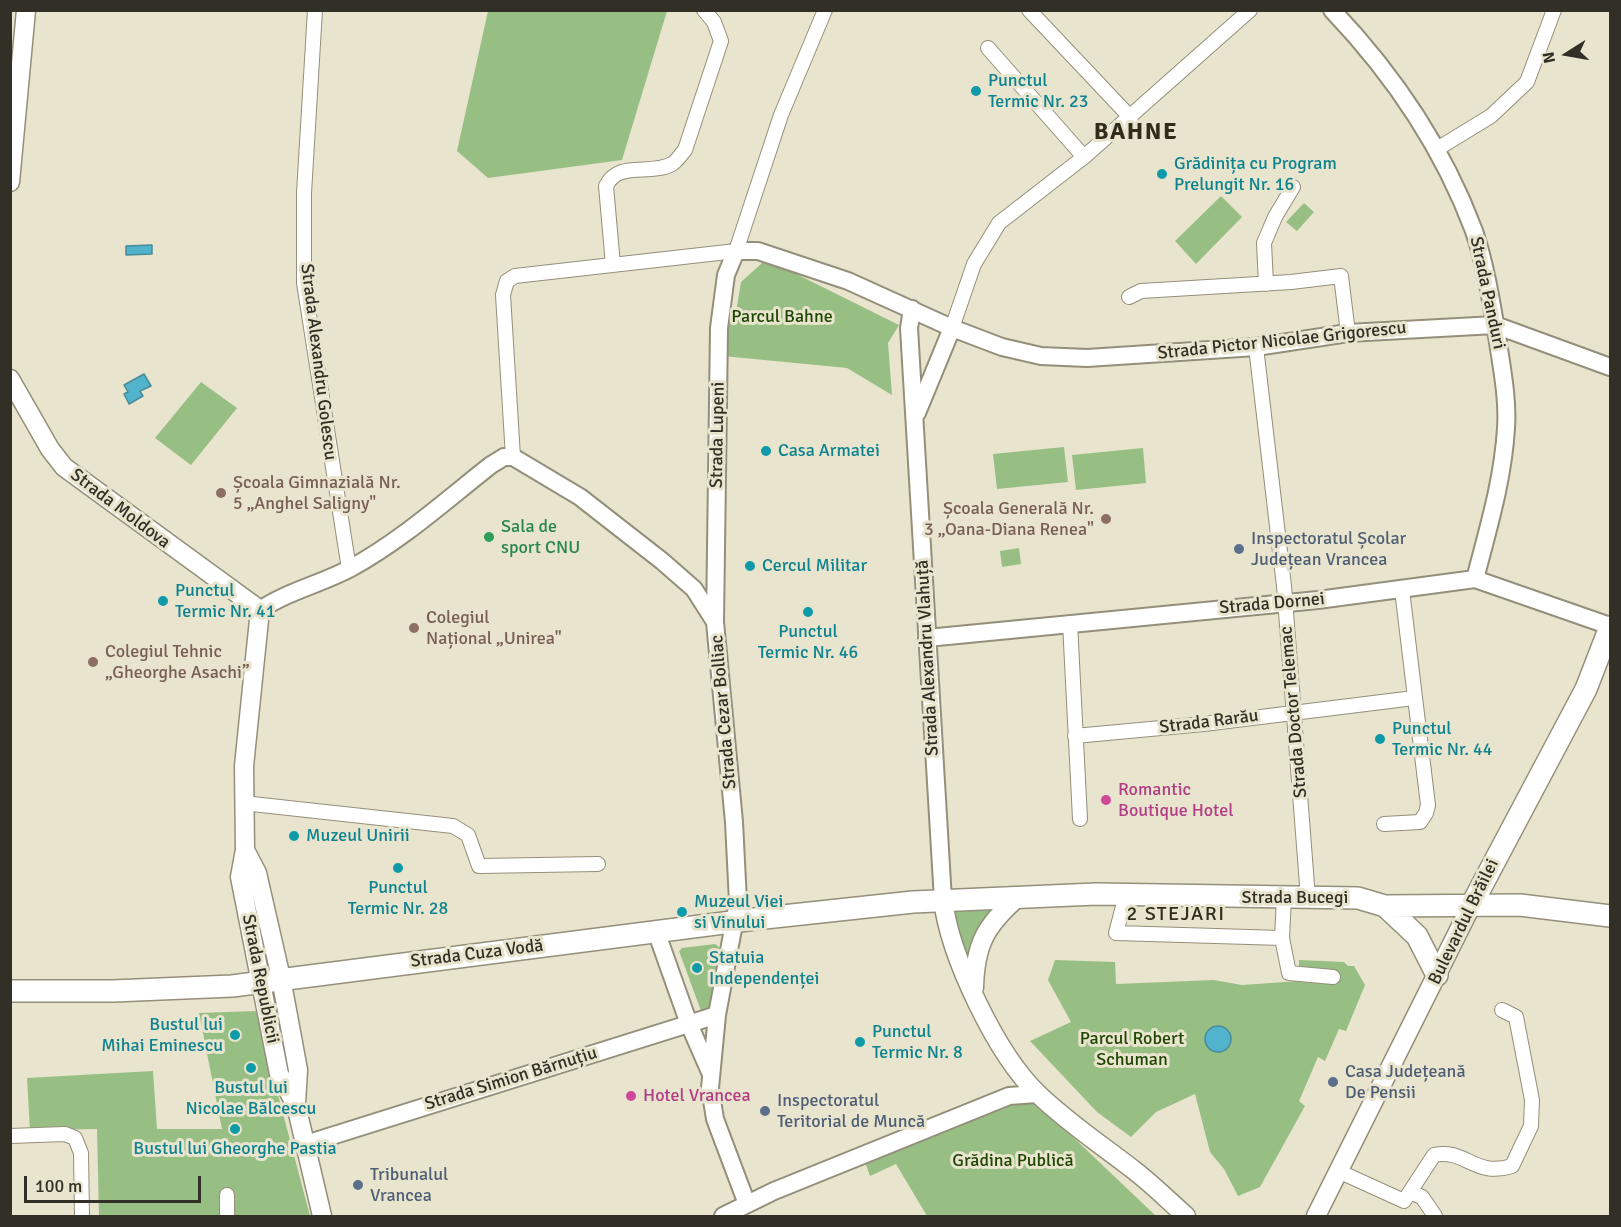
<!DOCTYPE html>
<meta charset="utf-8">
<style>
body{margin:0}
#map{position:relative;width:1621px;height:1227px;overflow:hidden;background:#e9e4cd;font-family:Signika,sans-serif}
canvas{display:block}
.frame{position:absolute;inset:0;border:12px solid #312f26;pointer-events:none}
.north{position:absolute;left:1537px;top:24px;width:60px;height:60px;-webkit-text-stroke:4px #e9e4cd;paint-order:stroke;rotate:259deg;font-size:16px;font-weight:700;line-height:24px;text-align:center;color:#312f26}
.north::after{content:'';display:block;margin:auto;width:21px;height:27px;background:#312f26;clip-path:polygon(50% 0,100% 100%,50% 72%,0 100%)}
.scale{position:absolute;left:24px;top:1176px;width:177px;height:27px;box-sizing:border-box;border:3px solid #312f26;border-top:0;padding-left:8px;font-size:18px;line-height:21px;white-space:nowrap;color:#312f26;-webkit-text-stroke:4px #e9e4cd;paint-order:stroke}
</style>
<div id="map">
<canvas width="1621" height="1227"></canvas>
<div class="frame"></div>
<div class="north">N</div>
<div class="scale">100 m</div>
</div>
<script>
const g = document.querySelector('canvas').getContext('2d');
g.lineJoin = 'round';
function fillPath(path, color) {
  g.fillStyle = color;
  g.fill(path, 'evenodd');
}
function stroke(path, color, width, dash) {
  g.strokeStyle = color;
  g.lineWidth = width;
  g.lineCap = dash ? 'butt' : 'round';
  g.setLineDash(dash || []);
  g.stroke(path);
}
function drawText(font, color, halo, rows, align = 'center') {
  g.font = font + ' Signika,sans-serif';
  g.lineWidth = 6;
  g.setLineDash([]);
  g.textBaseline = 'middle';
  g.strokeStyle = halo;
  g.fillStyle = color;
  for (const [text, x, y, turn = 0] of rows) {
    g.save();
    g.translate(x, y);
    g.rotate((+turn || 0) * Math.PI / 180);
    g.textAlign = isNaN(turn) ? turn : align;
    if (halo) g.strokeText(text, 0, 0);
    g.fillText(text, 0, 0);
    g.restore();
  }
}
fillPath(new Path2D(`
 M488,11H667L622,160L488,178L457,151Z
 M1221,196L1242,217L1196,264L1175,241Z
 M1304,203L1314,212L1297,231L1286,222Z
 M772,262L899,325L888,343L892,395L847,368L723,356L726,322L735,318L741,282L762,263Z
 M201,382L237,408L191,465L155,438Z
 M1064,447L1068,482L997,489L993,454Z
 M1143,448L1146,483L1076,490L1072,455Z
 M1019,548L1021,564L1002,567L1000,551Z
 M1018,897L999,914L973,993L943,900Z
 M715,944L719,947L709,1010L701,1011L679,951L682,948Z
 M1055,960L1115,962L1116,984L1214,980L1242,985L1299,981V960L1344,962L1348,966H1354L1365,985L1346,1031L1339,1029L1325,1061L1318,1057L1299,1101L1305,1106L1260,1187L1238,1196L1224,1169L1210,1152L1195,1094L1156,1112L1131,1137L1097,1112L1030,1041L1071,1022L1048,980Z
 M256,1011L310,1216H233L229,1188L221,1189L220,1216H99L97,1129L30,1130L27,1078L153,1071L157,1129H222L199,1013Z
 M1035,1101L1156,1216H927L896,1164L870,1176L865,1162L997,1107Z`), '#97bf84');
const water = new Path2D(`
 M152,245V254L126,255V246Z
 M144,374L151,386L140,391L143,396L129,404L124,394L128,392L124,385Z
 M1205 1039a13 13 0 1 1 26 0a13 13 0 1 1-26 0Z`);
fillPath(water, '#52b3cc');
stroke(water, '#488b9a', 1.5);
const minor = new Path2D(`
 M315,10L304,193V283L349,569
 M1029,10L1131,118
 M988,48L1084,157
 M1437,149L1491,116L1527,82L1554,10
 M613,265L606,186C618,160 650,176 672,164C677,161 681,154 685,150L721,41L714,22L704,10
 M1266,284L1264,243L1275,217L1293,187
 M1129,297L1141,291L1291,282L1341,276L1348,333
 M952,328L974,264L999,223L1084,157L1250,10
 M1256,347L1284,586L1308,898
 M513,457L503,295L507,281L515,276L736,251L781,115L825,10
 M1070,623L1080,819
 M1075,736L1204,724L1414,698
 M243,803L453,826L468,835L479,866L598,864
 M1384,824L1420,822L1426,813L1428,805L1402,590
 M1126,895L1116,933L1282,938
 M1284,898L1282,938L1289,973L1333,977
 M10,1136L65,1134L75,1138L81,1153L82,1216
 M1338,1171L1404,1201L1434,1155C1465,1148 1475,1178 1512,1166L1531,1126L1532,1100L1516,1017L1502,1010
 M1410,1192L1422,1197L1435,1216
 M227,1216V1195`);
const tertiary = new Path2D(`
 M1332,10C1393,74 1443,148 1474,231C1486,266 1492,306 1498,342C1502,370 1508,399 1506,428C1503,480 1488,529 1475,579
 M912,309L909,328L943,900
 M917,413L952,328
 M260,610C288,591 321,584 351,568C402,540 445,501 491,465L504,457H513L580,497L662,561L694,589L715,622
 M927,638L1318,600L1475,579L1610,626
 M656,931L689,1024L710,1072
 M306,1144L717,1015
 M747,1204L715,1119L710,1088L717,1015L738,902L734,822L715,622L719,328L726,275L736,251H758L848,281L952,328L1002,347L1041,356L1087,358L1256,347L1348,333L1495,325L1610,367
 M723,1216L774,1191L1009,1096L1037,1094`);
const secondary = new Path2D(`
 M10,182L26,10
 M10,379L50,449L64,467L260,610L244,766L245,850L240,877L279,1074L296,1105L322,1216
 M245,850L257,873L281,978L298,1070L296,1103
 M943,900C950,957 997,1055 1038,1094C1068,1123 1103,1146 1135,1171C1153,1185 1169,1201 1186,1216
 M974,988C975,944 986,925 1018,897
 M1316,1216L1471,906`);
const primary = new Path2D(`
 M1385,906L1417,936L1437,975
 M1471,906L1586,689L1610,627
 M10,991H113L232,986L755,919L913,902L1096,894L1358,898L1385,906L1520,905L1610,916`);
stroke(minor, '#948f7a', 16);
stroke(tertiary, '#948f7a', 20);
stroke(secondary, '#948f7a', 21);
stroke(primary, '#948f7a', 24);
stroke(minor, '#fff', 14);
stroke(tertiary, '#fff', 16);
stroke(secondary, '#fff', 18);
stroke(primary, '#fff', 21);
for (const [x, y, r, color] of [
 [976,91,6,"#0f9aa8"],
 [1162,174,6,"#0f9aa8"],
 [766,451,6,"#0f9aa8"],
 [221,493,6,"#8d6e63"],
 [1106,519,6,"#8d6e63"],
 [489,537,6,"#2e9e5b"],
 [1239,549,6,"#5c6f8a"],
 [750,566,6,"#0f9aa8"],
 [163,601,6,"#0f9aa8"],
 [808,612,6,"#0f9aa8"],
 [414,628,6,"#8d6e63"],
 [93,662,6,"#8d6e63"],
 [1380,739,6,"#0f9aa8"],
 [1106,800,6,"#d1479c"],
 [294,836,6,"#0f9aa8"],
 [398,868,6,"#0f9aa8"],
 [682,912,6,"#0f9aa8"],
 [697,968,6,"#0f9aa8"],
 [235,1035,6,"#0f9aa8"],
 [860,1042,6,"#0f9aa8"],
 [251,1068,6,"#0f9aa8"],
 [1333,1082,6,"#5c6f8a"],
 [631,1096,6,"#d1479c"],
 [765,1111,6,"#5c6f8a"],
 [235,1129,6,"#0f9aa8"],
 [358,1185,6,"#5c6f8a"]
]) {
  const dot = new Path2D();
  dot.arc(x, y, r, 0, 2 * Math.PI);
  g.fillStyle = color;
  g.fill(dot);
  stroke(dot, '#e9e4cd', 2);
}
drawText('18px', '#0d838f', '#e9e4cd', [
 ["Punctul",988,81],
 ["Termic Nr. 23",988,102],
 ["Grădinița cu Program",1174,164],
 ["Prelungit Nr. 16",1174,185],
 ["Casa Armatei",778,451],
 ["Cercul Militar",762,566],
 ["Punctul",175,591],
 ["Termic Nr. 41",175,612],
 ["Punctul",808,632,"center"],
 ["Termic Nr. 46",808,653,"center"],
 ["Punctul",1392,729],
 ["Termic Nr. 44",1392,750],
 ["Muzeul Unirii",306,836],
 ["Punctul",398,888,"center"],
 ["Termic Nr. 28",398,909,"center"],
 ["Muzeul Viei",694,902],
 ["si Vinului",694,923],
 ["Statuia",709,958],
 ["Independenței",709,979],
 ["Bustul lui",223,1025,"right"],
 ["Mihai Eminescu",223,1046,"right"],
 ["Punctul",872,1032],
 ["Termic Nr. 8",872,1053],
 ["Bustul lui",251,1088,"center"],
 ["Nicolae Bălcescu",251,1109,"center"],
 ["Bustul lui Gheorghe Pastia",235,1149,"center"]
], 'left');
drawText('18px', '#312f26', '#e9e4cd', [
 ["Strada Panduri",1487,293,78],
 ["Strada Pictor Nicolae Grigorescu",1282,341,-6],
 ["Strada Alexandru Golescu",318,362,83],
 ["Strada Lupeni",718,435,-89],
 ["Strada Moldova",120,509,37],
 ["Strada Dornei",1272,604,-5],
 ["Strada Alexandru Vlahuță",928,658,-93],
 ["Strada Cezar Bolliac",724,712,-95],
 ["Strada Doctor Telemac",1294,712,-95],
 ["Strada Rarău",1209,722,-7],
 ["Strada Bucegi",1295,898],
 ["Bulevardul Brăilei",1464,922,-64],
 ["Strada Cuza Vodă",477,954,-7],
 ["Strada Republicii",260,979,79],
 ["Strada Simion Bărnuțiu",511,1079,-17]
]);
drawText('18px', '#1f4704', '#e9e4cd', [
 ["Parcul Bahne",782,317],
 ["Parcul Robert",1132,1039],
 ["Schuman",1132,1060],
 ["Grădina Publică",1013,1161]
]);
drawText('18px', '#785e54', '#e9e4cd', [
 ["Școala Gimnazială Nr.",233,483],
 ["5 „Anghel Saligny\"",233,504],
 ["Școala Generală Nr.",1094,509,"right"],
 ["3 „Oana-Diana Renea\"",1094,530,"right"],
 ["Colegiul",426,618],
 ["Național „Unirea\"",426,639],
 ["Colegiul Tehnic",105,652],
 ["„Gheorghe Asachi”",105,673]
], 'left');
drawText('18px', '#27864d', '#e9e4cd', [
 ["Sala de",501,527],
 ["sport CNU",501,548]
], 'left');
drawText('18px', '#4e5e75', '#e9e4cd', [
 ["Inspectoratul Școlar",1251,539],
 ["Județean Vrancea",1251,560],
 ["Casa Județeană",1345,1072],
 ["De Pensii",1345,1093],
 ["Inspectoratul",777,1101],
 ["Teritorial de Muncă",777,1122],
 ["Tribunalul",370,1175],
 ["Vrancea",370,1196]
], 'left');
drawText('18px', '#b23c85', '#e9e4cd', [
 ["Romantic",1118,790],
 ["Boutique Hotel",1118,811],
 ["Hotel Vrancea",643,1096]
], 'left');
g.letterSpacing = '1.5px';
drawText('20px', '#312d1a', '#e9e4cd', [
 ["2 STEJARI",1176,915]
]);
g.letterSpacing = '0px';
g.letterSpacing = '1.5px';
drawText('bold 24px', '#312d1a', '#e9e4cd', [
 ["BAHNE",1136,133]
]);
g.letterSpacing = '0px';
</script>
